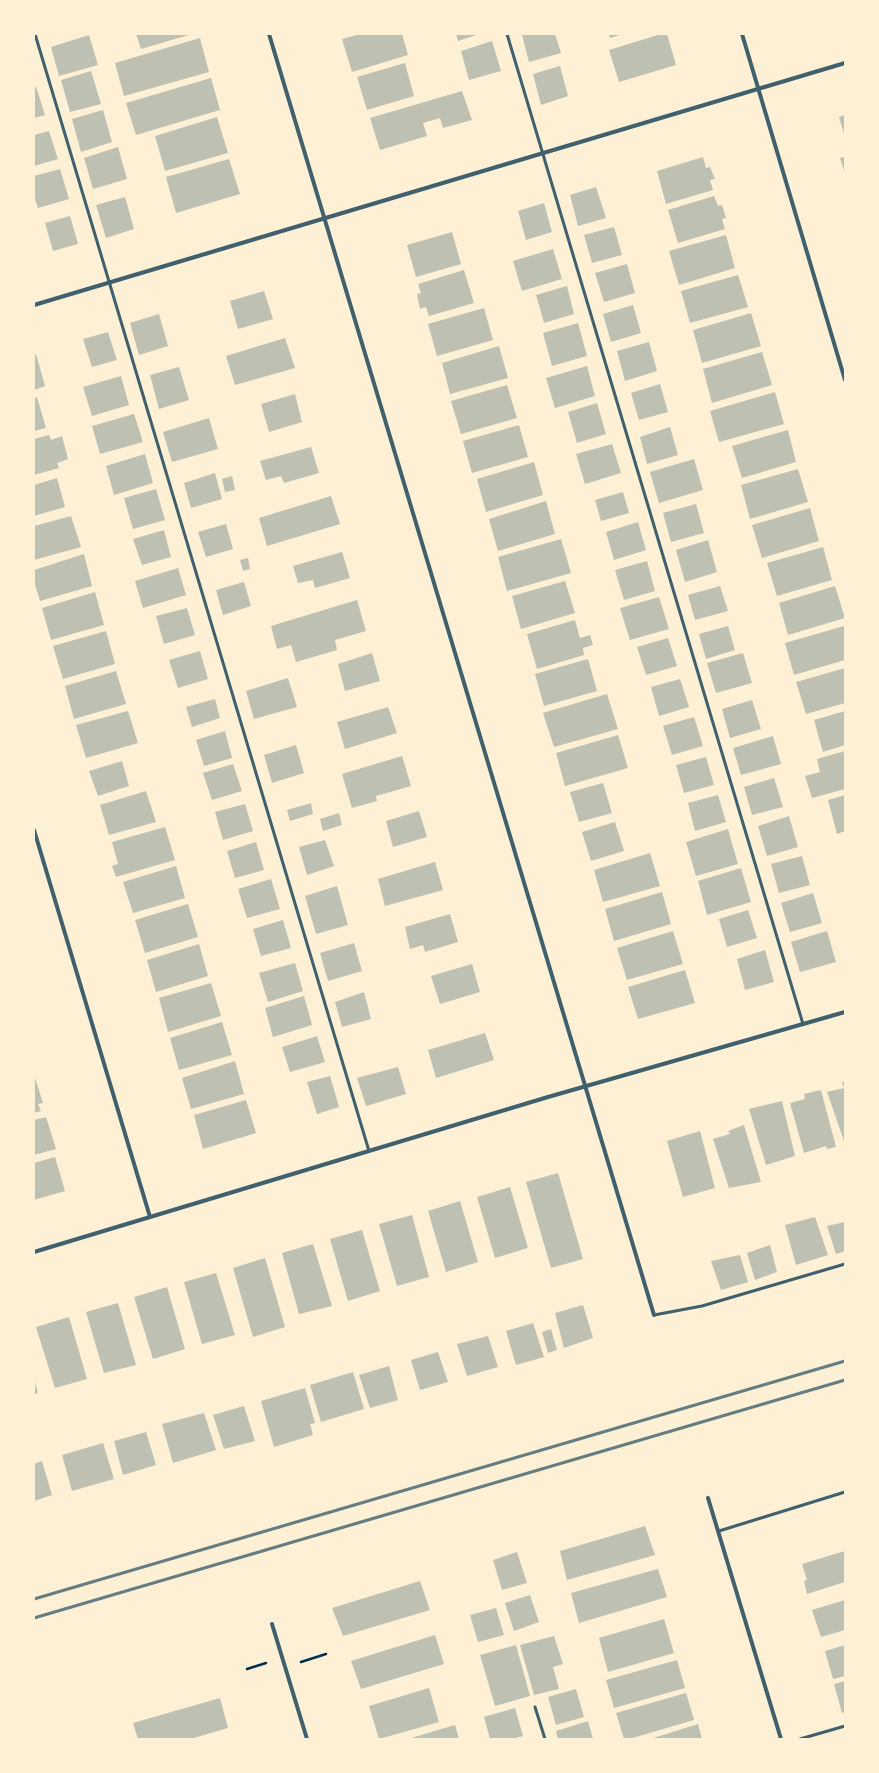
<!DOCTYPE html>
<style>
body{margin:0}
#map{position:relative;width:879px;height:1773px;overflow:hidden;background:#fdf0d5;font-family:Roboto,sans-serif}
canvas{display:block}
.frame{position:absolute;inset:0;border:35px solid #fdf0d5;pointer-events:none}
</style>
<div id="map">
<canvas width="879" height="1773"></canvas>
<div class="frame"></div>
</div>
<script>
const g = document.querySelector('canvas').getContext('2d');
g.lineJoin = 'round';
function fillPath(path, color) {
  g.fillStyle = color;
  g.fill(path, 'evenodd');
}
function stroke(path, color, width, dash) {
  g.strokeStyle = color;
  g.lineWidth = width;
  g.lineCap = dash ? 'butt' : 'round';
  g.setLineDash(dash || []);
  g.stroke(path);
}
fillPath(new Path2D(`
 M136,34H192L141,49Z
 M360,34H402L408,55L352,72L342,39Z
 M456,34H480L458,41Z
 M555,34L561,53L529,62L522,35Z
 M609,34H623L610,38Z
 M661,34H667L676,65L619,82L609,50Z
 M89,35L98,65L59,76L51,47Z
 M200,38L209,72L124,96L115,63Z
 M492,41L501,71L469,80L461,51Z
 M405,63L414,96L367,110L357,77Z
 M560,66L568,96L541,105L533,74Z
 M91,71L101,104L70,112L61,80Z
 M211,78L220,110L136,135L126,103Z
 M34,87H36L45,115L34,118Z
 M462,91L472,120L443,128L440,118L423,123L427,136L380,150L370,118Z
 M103,110L112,142L81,152L72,119Z
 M845,115V137L839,117Z
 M217,117L228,153L165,171L155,136Z
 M49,131L58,159L34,166V135Z
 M118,147L127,179L93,189L84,158Z
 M703,157L706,168L710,167L715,179L710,180L713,190L666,204L657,171Z
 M845,157V174L840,158Z
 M229,159L240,194L176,213L166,177Z
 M60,169L69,199L38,208L34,196V176Z
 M596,187L606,218L578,226L570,195Z
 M714,196L718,206L722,205L726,218L722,219L725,229L678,243L668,210Z
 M125,197L134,229L106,238L96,205Z
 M544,203L552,232L526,240L518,211Z
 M70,216L78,244L53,251L45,223Z
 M614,227L622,255L592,263L584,235Z
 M452,232L461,264L416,277L407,245Z
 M726,235L735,268L679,285L669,251Z
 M553,249L562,279L522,291L513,261Z
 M627,264L635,293L604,302L595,273Z
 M464,270L474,303L429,316L426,307L420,309L417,294L421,293L418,284Z
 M738,275L748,307L690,323L681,291Z
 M567,286L574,314L544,323L536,295Z
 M264,291L273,319L238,329L230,301Z
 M633,305L641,333L611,342L603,314Z
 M484,308L493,340L437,356L428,324Z
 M751,313L761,346L702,363L693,330Z
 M159,314L168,346L139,355L130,323Z
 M578,323L587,356L552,366L543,333Z
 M108,332L117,360L92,367L83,339Z
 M285,338L295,368L235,385L226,356Z
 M649,342L657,371L625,381L617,351Z
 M499,346L508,378L450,394L442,363Z
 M762,352L772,385L712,403L703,369Z
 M36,354L45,386L34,390V355Z
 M587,366L595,396L555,408L546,378Z
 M179,367L189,400L159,409L150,375Z
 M121,376L129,405L92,416L83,387Z
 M660,384L668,412L639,420L631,393Z
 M507,385L517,418L461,434L451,401Z
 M775,392L784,424L719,442L710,411Z
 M295,394L302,422L269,432L261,404Z
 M37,397L46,428L34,431V398Z
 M597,403L606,434L577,443L568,412Z
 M134,414L143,442L100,454L92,426Z
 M209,418L218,449L172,462L163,432Z
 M519,425L528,457L472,473L463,441Z
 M670,427L678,455L647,464L640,437Z
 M788,430L796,462L742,478L732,446Z
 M49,435L51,440L62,436L68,459L57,463L59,468L34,475V439Z
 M612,444L621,473L585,484L576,454Z
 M311,447L319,473L284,483L281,476L266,480L260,461Z
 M145,454L153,483L114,495L106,466Z
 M694,459L703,490L659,503L650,472Z
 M534,462L543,495L486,512L477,479Z
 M798,469L808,502L750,519L741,485Z
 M215,473L222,499L191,508L184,483Z
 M232,476L235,490L225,492L222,479Z
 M57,478L65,507L34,516V485Z
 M156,489L165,520L133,529L124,498Z
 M623,492L629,513L601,521L595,500Z
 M331,496L340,524L267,546L259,518Z
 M546,501L555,534L498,551L489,519Z
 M696,504L704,533L671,542L663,513Z
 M810,508L819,541L762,558L752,525Z
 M71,516L81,547L34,560V526Z
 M638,522L646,550L614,560L606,532Z
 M226,524L233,549L206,557L198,532Z
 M164,530L171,557L142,565L133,539Z
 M561,539L571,573L507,591L498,557Z
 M708,540L717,572L685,582L676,550Z
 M823,547L832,580L777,596L767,563Z
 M342,552L350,578L315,588L313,580L298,583L293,566Z
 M84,554L92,586L40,601L34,581V570Z
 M248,558L250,569L243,571L240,560Z
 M647,561L655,591L624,600L615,570Z
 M178,568L186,595L143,608L135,581Z
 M565,581L575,613L521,629L512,596Z
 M244,582L251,606L223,615L216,590Z
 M720,586L728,611L695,620L688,595Z
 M835,586L845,618L788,635L779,603Z
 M95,592L104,625L51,640L42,608Z
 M659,597L669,629L630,640L620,608Z
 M357,600L366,631L335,640L337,650L296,662L291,645L277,649L271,626Z
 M187,608L195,635L164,644L156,616Z
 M575,620L580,638L590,635L593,645L583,648L584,655L537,669L527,634Z
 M728,626L735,650L706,659L699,634Z
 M844,626L845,660L794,675L785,643Z
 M106,631L115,664L63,679L53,646Z
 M668,638L677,666L646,675L637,647Z
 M200,651L208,679L178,688L169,660Z
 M372,653L380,681L345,691L338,664Z
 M743,653L752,683L716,693L707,663Z
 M588,659L597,691L544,706L535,674Z
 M845,668V703L806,714L796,682Z
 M116,671L126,704L74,719L65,686Z
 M288,678L297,707L254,719L246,691Z
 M680,679L689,707L659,716L651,687Z
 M607,694L618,729L554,747L543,713Z
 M215,699L220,718L192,727L186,707Z
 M752,700L761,729L730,738L722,709Z
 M388,707L397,733L345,749L337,722Z
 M128,711L138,743L86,758L76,725Z
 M845,711V745L823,752L814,720Z
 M694,717L703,746L672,755L663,726Z
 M225,731L232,758L204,766L196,740Z
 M618,735L628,768L565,786L556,753Z
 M773,736L781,764L741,775L733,748Z
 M296,745L304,773L272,783L264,755Z
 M845,751V789L812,798L805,776L820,772L817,759Z
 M402,756L411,786L376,796L377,801L352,808L342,774Z
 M706,757L714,785L684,793L676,765Z
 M122,761L129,786L98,796L89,771Z
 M233,764L242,791L212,800L203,773Z
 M774,778L783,807L752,815L744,787Z
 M603,783L612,813L579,822L570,792Z
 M146,791L156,822L109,835L100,805Z
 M718,795L726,822L695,831L688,803Z
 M845,795V831L837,834L828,800Z
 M311,803L313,814L290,821L287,810Z
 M245,804L253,831L223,840L215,812Z
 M419,811L427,837L393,847L386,821Z
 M339,813L342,825L323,831L320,819Z
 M789,816L798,847L767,856L758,826Z
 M615,822L624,851L591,861L582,832Z
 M165,827L175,860L116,877L112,866L118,864L112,842Z
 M728,829L738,864L696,876L686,842Z
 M325,840L334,866L307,875L299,847Z
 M256,842L264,870L235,878L227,851Z
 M650,853L660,886L603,902L594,870Z
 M802,856L810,885L779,893L771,864Z
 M435,862L443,890L385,906L378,879Z
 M176,866L185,898L133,913L123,882Z
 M741,868L751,902L707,915L698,881Z
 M271,879L280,909L247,918L238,889Z
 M337,886L348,925L316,934L305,896Z
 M662,892L671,924L614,941L605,909Z
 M813,893L822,923L790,932L781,903Z
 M188,904L198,937L145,953L135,920Z
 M748,910L757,938L727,947L719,919Z
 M450,914L458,942L425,952L423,945L410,949L405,927Z
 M283,920L291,948L261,956L253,929Z
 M673,931L683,964L627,980L617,948Z
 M827,931L836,962L800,972L791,942Z
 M354,943L362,971L328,981L320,953Z
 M199,944L208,976L156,992L147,960Z
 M765,950L774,982L745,990L737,959Z
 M295,963L303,991L268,1002L259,973Z
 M472,964L480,992L440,1004L431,976Z
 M685,970L695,1003L638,1019L628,987Z
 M211,983L221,1016L168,1032L159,998Z
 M364,992L371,1019L342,1027L335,1002Z
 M304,996L312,1025L273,1037L265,1008Z
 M222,1022L232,1055L179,1070L170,1038Z
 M485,1033L494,1060L436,1078L428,1050Z
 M317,1036L325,1062L290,1072L282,1047Z
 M235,1061L244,1094L191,1109L182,1078Z
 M398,1067L406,1094L366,1106L357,1078Z
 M330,1076L339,1107L317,1114L307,1082Z
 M34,1078H35L43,1103L38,1104L41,1111L34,1113Z
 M845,1081V1141H844L827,1092L844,1088L842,1082Z
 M821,1090L836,1147L827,1149L826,1146L804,1153L790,1103L805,1099L804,1094Z
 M246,1100L256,1133L203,1149L194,1115Z
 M782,1101L795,1156L766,1165L749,1109Z
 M46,1117L56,1149L34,1155V1120Z
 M744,1125L761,1182L729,1188L713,1139L730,1134L728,1131Z
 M700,1131L715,1188L683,1197L667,1141Z
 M55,1157L65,1191L34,1200V1163Z
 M558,1173L583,1259L551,1268L526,1182Z
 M510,1187L528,1248L495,1258L477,1197Z
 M460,1201L478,1262L446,1272L428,1211Z
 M412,1215L429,1277L397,1286L379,1224Z
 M815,1217L828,1255L796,1265L785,1225Z
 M845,1222V1251L836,1254L827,1226Z
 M362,1230L380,1291L348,1301L330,1239Z
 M313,1244L332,1306L299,1314L282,1253Z
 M770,1245L777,1272L755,1280L747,1253Z
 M740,1255L748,1282L721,1290L711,1261Z
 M265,1258L285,1327L253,1337L233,1268Z
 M216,1273L235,1335L202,1344L184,1282Z
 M167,1287L185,1349L153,1359L134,1297Z
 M118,1303L136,1365L104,1373L86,1312Z
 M583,1305L593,1338L564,1348L555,1313Z
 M69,1317L87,1379L55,1388L36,1327Z
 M533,1323L544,1357L516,1365L506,1331Z
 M551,1329L557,1350L548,1353L542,1332Z
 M488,1336L498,1367L467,1376L457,1344Z
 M438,1352L448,1382L420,1390L411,1360Z
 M389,1366L398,1400L370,1408L359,1375Z
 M353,1372L364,1409L321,1422L310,1385Z
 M34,1379L38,1393L34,1394Z
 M305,1388L315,1423L310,1424L313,1435L274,1447L261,1401Z
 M244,1406L255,1441L224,1449L213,1415Z
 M204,1413L216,1450L173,1463L162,1424Z
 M146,1432L156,1465L123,1475L114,1441Z
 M103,1443L114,1479L72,1491L62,1455Z
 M42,1461L52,1495L34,1501V1464Z
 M645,1526L655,1555L567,1580L560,1551Z
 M845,1551V1582L807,1594L804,1581L807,1580L802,1564Z
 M517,1552L527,1583L502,1590L493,1560Z
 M658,1569L667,1597L579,1623L571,1593Z
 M420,1581L430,1610L343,1636L332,1608Z
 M530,1595L539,1622L514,1631L505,1603Z
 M845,1600V1630L821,1637L812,1610Z
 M496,1608L504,1635L478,1642L470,1615Z
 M664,1619L674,1653L608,1672L599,1638Z
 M435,1635L444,1664L361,1689L351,1661Z
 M554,1636L563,1664L553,1667L559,1689L534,1695L520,1645Z
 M516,1645L530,1696L495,1706L480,1655Z
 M845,1645V1676L833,1679L825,1651Z
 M677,1660L685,1688L614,1708L606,1680Z
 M845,1681V1712L842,1713L834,1684Z
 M429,1688L439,1722L379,1739L369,1706Z
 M576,1689L584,1717L556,1725L548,1697Z
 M686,1693L694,1720L629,1739H624L616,1713Z
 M220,1698L228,1728L190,1739H138L133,1723Z
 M515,1708L523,1736L512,1739H490L484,1717Z
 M588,1721L593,1739H558L556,1731Z
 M698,1724L702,1739H650Z
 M455,1725L459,1739H408Z`), '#bec0b2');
stroke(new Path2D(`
 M301,1662L326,1654
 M247,1669L266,1663`), '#003049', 2.5);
stroke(new Path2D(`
 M35,34L369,1151
 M507,34L803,1024
 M654,1315L702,1306L845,1264
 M719,1531L845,1492
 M535,1707L545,1739
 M800,1739L845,1726`), '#3f606c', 3);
stroke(new Path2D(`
 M269,34L654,1315
 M742,34L845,380
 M34,305L845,63
 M34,830L150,1217
 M34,1252L548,1097L845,1012
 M708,1498L781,1739
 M272,1624L307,1739`), '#3f606c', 4);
stroke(new Path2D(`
 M34,1599L845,1361
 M34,1618L845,1380`), '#657d81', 3);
</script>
